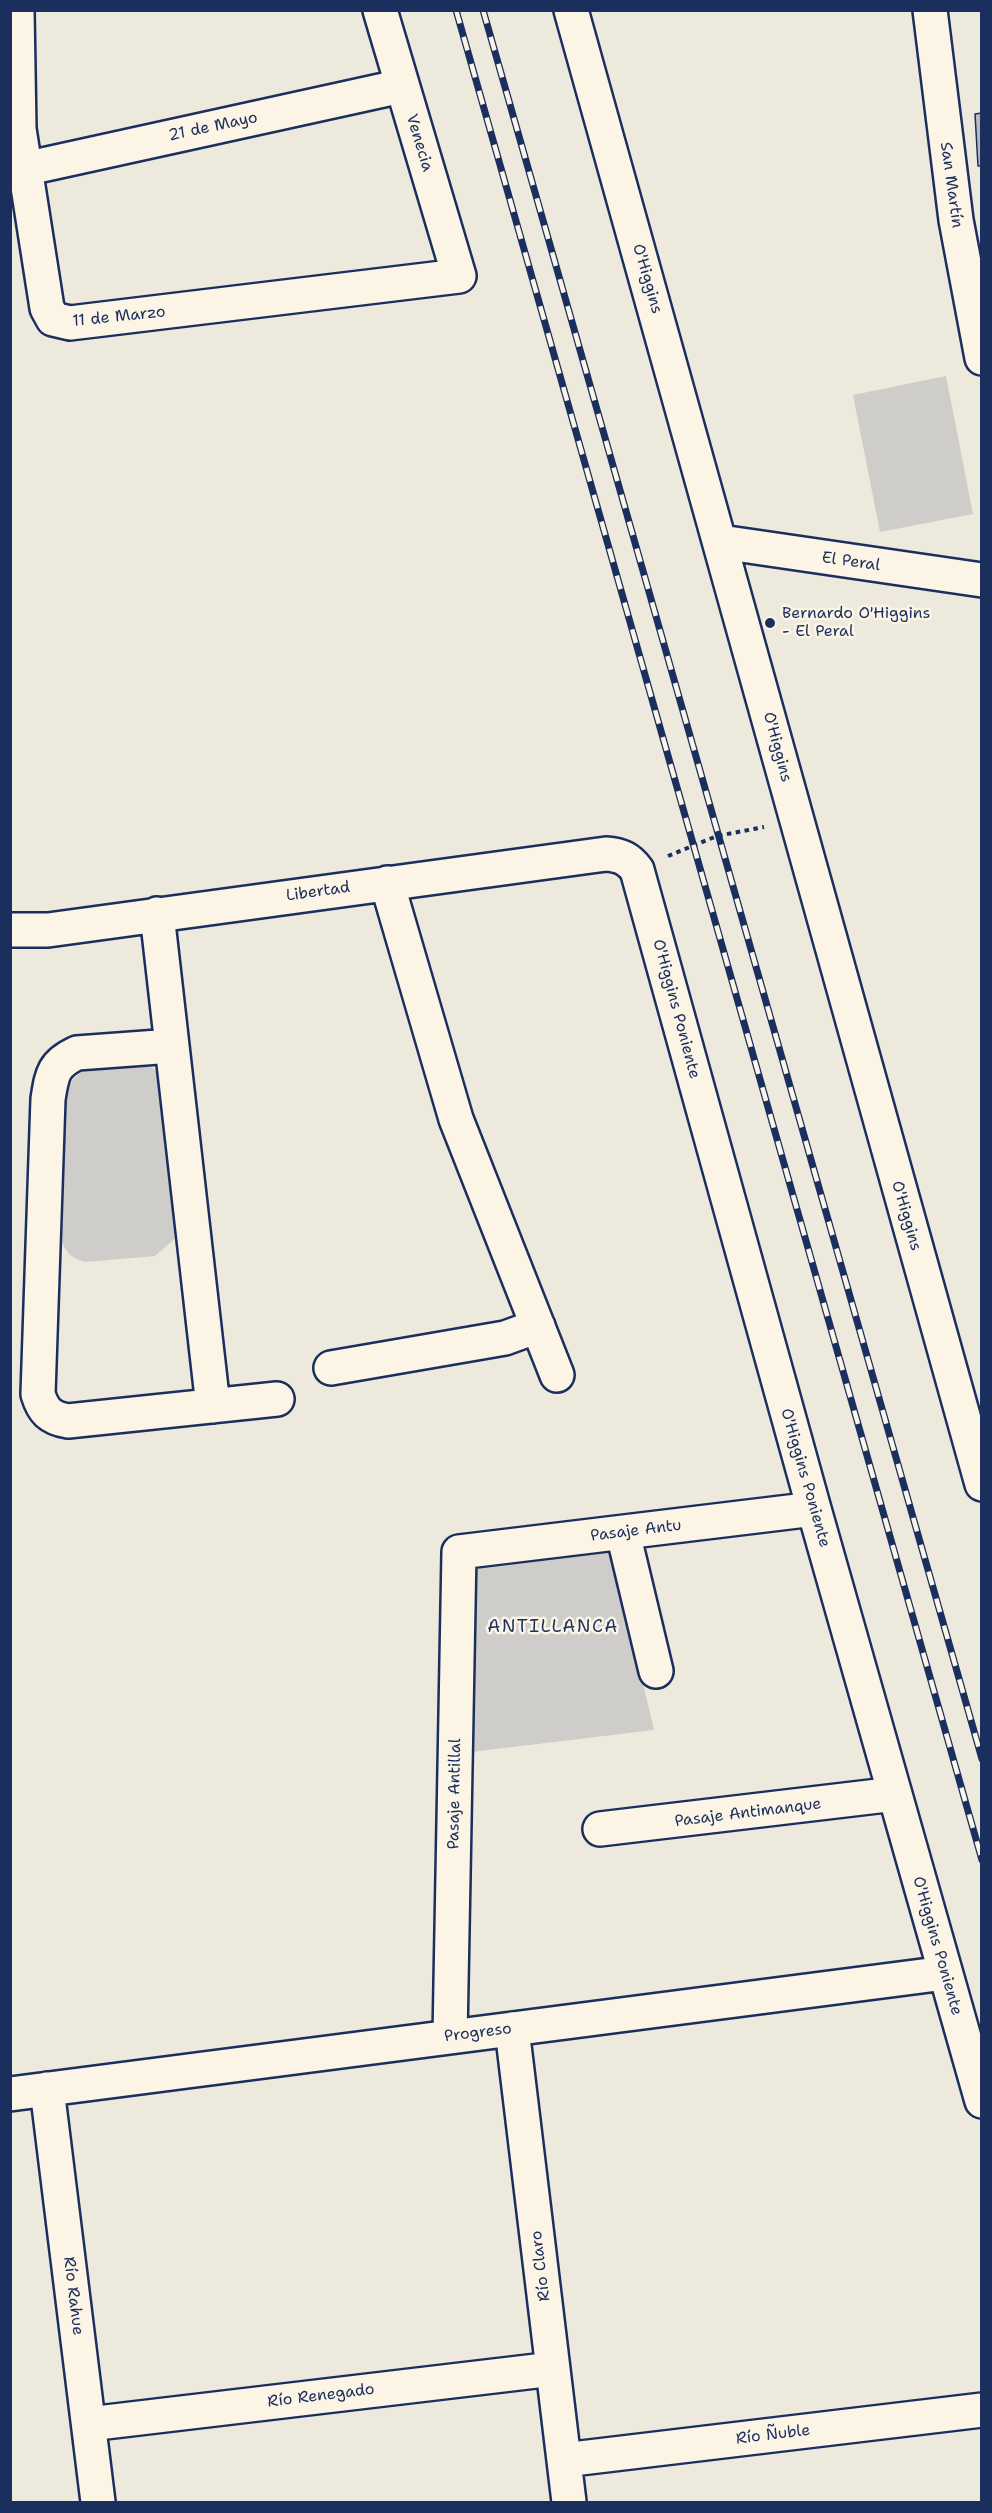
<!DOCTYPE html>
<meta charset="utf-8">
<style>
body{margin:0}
#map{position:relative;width:992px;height:2513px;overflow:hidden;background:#eee9dd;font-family:"Shantell Sans",sans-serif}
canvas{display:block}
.frame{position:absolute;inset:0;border:12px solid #1b2f5e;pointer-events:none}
</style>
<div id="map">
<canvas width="992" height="2513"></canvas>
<div class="frame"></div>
</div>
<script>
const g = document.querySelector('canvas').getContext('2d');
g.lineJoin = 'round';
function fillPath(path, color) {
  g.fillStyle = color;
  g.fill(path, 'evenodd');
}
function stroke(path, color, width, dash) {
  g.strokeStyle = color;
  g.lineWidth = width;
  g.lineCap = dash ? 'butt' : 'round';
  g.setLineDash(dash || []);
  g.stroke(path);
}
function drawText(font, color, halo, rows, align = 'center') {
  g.font = font + ' "Shantell Sans",sans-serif';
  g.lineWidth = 5;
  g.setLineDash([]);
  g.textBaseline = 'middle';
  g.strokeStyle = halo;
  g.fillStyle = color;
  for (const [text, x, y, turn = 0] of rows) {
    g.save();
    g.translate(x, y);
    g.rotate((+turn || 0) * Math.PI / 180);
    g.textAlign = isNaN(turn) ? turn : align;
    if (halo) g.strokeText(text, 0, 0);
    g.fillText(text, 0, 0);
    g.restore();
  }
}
fillPath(new Path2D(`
 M946,376L973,514L880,532L853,395Z
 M144,1064L153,1068L164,1078L180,1234L155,1256L85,1262C71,1258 64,1252 61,1237L64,1100C75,1058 107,1067 144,1064Z
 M601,1546L609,1551L614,1561L654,1730L471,1752V1566Z`), '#cfcdca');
const building = new Path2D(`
 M982,113V166H978L975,114Z`);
fillPath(building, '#babbbe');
stroke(building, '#1b2f5e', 1.5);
const minor = new Path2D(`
 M17,10L19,129L47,308L53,319L70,323L459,276L380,10
 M571,10L982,1484
 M930,10L956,220L982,358
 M24,169L402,86
 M721,542L982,580
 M387,883L456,1119L557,1375
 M157,914L213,1406
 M10,930H48L606,854C621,855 629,859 637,870L814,1509L982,2101
 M172,1046L77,1053C53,1064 52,1074 48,1099L38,1394C43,1411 50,1418 68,1421L277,1399
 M331,1368L505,1338L538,1326
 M623,1533L656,1671
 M600,1829L895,1794
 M512,2029L569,2502
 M450,2037L459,1552L814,1509
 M47,2089L98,2502
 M10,2094L945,1973
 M89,2424L553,2369
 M564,2460L982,2410`);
stroke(minor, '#1b2f5e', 38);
stroke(new Path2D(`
 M668,856L717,836L764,827`), '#1b2f5e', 4, [4.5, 4.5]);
stroke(minor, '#fcf5e5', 33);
const rail = new Path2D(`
 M456,10L982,1860
 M483,10L982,1759`);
stroke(rail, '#1b2f5e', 7);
stroke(rail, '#fcf5e5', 4.5, [14]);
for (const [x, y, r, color] of [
 [770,623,6,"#1b2f5e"]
]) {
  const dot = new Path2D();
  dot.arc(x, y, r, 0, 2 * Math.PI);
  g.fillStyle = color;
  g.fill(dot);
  stroke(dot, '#fcf5e5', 2);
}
drawText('16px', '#1b2f5e', '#fcf5e5', [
 ["21 de Mayo",213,127,-12],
 ["Venecia",419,143,73],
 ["San Martín",951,185,82],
 ["O'Higgins",647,279,74],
 ["11 de Marzo",119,317,-6],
 ["El Peral",851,562,8],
 ["O'Higgins",777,747,75],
 ["Libertad",318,892,-8],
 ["O'Higgins Poniente",676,1009,75],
 ["O'Higgins",906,1216,74],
 ["O'Higgins Poniente",805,1478,74],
 ["Pasaje Antu",636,1531,-7],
 ["Pasaje Antillal",455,1794,-89],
 ["Pasaje Antimanque",748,1813,-7],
 ["O'Higgins Poniente",937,1946,74],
 ["Progreso",478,2033,-7],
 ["Río Claro",541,2266,-97],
 ["Río Rahue",73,2296,83],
 ["Río Renegado",321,2396,-7],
 ["Río Ñuble",773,2435,-7]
]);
drawText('16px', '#1b2f5e', '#fcf5e5', [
 ["Bernardo O'Higgins",782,614],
 ["- El Peral",782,632]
], 'left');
g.letterSpacing = '1.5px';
drawText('18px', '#1b2f5e', '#fcf5e5', [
 ["ANTILLANCA",553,1627]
]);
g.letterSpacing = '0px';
</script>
